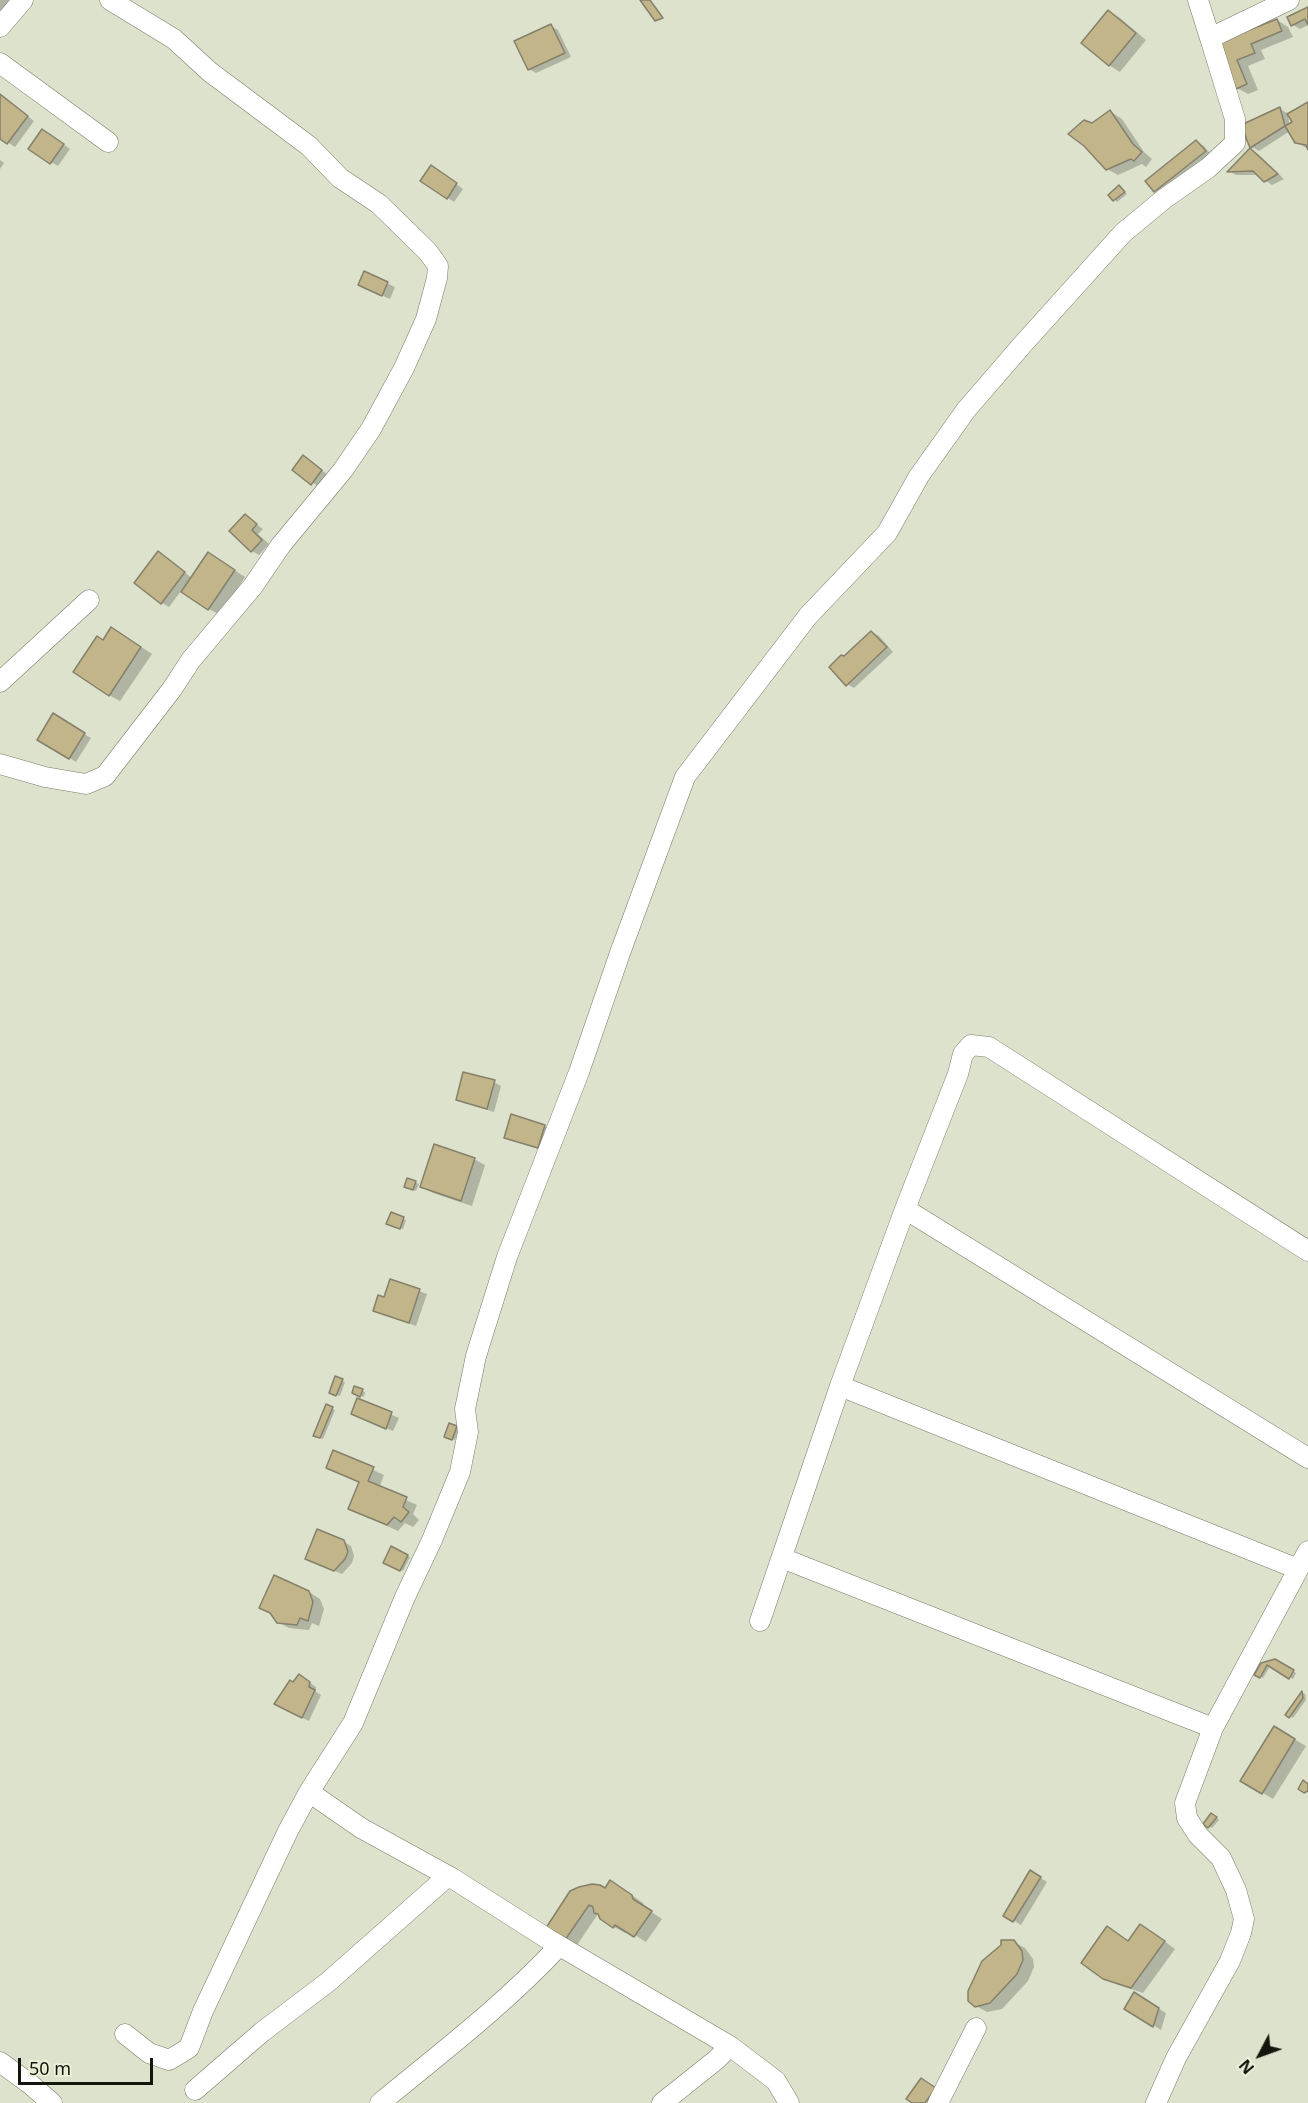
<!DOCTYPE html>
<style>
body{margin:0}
#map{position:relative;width:1308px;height:2103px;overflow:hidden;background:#dce2cb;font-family:"Noto Sans",sans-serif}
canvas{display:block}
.north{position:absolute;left:1230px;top:2025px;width:60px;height:60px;-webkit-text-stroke:4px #eaf0d8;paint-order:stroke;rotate:229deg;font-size:16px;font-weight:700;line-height:24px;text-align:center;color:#14160e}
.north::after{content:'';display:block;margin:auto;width:21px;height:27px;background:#14160e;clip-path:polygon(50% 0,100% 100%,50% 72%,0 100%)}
.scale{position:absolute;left:18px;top:2058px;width:135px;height:27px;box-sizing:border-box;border:3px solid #14160e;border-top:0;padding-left:8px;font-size:18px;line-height:21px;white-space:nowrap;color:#14160e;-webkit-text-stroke:4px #eaf0d8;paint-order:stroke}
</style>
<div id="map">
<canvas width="1308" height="2103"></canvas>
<div class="north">N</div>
<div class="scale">50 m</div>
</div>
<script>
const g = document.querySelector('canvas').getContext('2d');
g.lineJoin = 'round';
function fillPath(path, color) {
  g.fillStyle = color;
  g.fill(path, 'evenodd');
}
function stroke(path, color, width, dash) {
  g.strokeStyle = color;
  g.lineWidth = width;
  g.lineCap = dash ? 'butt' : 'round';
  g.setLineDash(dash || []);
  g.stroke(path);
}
fillPath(new Path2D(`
 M0,0H9L0,13Z
 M1308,9V25L1300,29L1293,25Z
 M1109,11L1120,18L1146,40L1120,72L1109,65Z
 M1277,20L1288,27L1293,37L1261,50L1265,59L1248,66L1258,90L1248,94L1237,88L1225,67Z
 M551,26L558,30L571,57L536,73L529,69Z
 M0,95L34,121L15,147L0,137Z
 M1308,104V149L1296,142L1290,131L1259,151L1252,147L1280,109L1287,113L1290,125Z
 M1111,112L1122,119L1144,152L1152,159L1146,167L1142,164L1118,175L1107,169L1092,124Z
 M50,135L70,149L58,166L51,162Z
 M1197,142L1204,146L1212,156L1162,195L1155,191L1147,181Z
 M1251,150L1258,154L1284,179L1272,185L1258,175H1236L1229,171Z
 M0,160L4,163L0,169Z
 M439,171L463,189L454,202L448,198Z
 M1120,187L1127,194L1117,202L1110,195Z
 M365,273L395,287L390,299L367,289Z
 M310,461L328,475L319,487L294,470Z
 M245,516L263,529L258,534L269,544L259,555L252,551Z
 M165,557L193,579L220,561L245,577L220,615L209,609L187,583L169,607L162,603Z
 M872,632L879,636L893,652L854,688L847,684L845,658Z
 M123,635L152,654L120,701L109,695L104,641Z
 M53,716L91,738L76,762L39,739Z
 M494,1082L501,1086L494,1112L464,1103L457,1099Z
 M544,1126L551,1130L545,1151L513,1141L506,1137Z
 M474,1159L485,1165L472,1206L433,1193L422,1187Z
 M408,1179L419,1184L416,1191L409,1188Z
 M403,1219L406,1220L403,1229L391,1225Z
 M391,1281L427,1294L416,1326L374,1310L385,1299Z
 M342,1381L345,1382L340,1396L334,1394Z
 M355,1388L365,1392L364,1397L356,1394Z
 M358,1400L399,1418L393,1431L352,1414Z
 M332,1409L335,1410L323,1439L318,1437Z
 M456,1427L459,1429L455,1440L449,1438Z
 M334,1452L384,1475L379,1488L417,1505L413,1514L419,1520L413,1527L405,1523L398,1531L350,1509L361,1483L328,1468Z
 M343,1541L351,1546L354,1556L352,1563L342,1574L313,1562Z
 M392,1548L410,1557L403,1571L385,1562Z
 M309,1592L320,1599L324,1609L319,1626L312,1623L309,1630L289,1628L278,1622Z
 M1275,1660L1296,1673L1293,1679L1270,1666L1263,1678L1256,1674L1262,1664Z
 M300,1676L316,1687V1692L321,1695L309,1721L282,1708L294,1683Z
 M1303,1693L1305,1694L1306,1700L1293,1718L1287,1714Z
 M1275,1728L1306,1746L1273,1799L1242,1780Z
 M1215,1816L1219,1820L1212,1828L1205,1823Z
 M1031,1872L1047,1882L1021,1925L1005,1915Z
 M622,1888L643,1903L644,1907L662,1919L646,1942L627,1930L625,1933L614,1927L598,1914L575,1948L547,1930L605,1890Z
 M1107,1928L1129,1942L1152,1932L1175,1949L1143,1993L1116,1984L1104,1977Z
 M1014,1942L1025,1948L1033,1959L1034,1967L1028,1981L1002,2009L987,2012L976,2006Z
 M1135,1994L1166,2013L1161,2030L1126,2008Z`), '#0003');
const building = new Path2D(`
 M640,0H650L663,18L655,21Z
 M1308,7V25L1305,19L1291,26L1287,17Z
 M1108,10L1136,33L1109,66L1081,43Z
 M1277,19L1282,31L1251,44L1255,53L1237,60L1247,84L1236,89L1227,66L1214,44Z
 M551,24L565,53L528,70L514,41Z
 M0,94L28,116L7,144L0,139Z
 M1308,102V150L1306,145L1295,143L1285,126L1292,122L1287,114Z
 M1280,107L1285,126L1250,148L1241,125Z
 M1110,110L1133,144L1142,152L1134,161L1131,159L1106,170L1084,146L1068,134L1084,120L1092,123Z
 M42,129L64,144L50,164L28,149Z
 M1196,140L1206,151L1154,192L1145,181Z
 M1250,148L1278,174L1264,182L1253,171L1227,172Z
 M431,165L457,183L447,199L420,181Z
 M1119,185L1125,192L1113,201L1108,195Z
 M364,271L388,282L382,296L358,285Z
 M303,455L322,470L311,485L292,470Z
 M245,514L257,524L252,530L262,540L251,552L229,531Z
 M158,551L185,572L161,604L134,583Z
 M208,552L235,570L208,610L181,592Z
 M111,627L141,647L109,696L73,672L97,636L103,640Z
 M871,631L887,647L846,686L829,667L841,655L844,656Z
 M53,713L85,733L69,759L37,740Z
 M463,1072L495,1080L487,1109L456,1100Z
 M511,1114L545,1125L538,1148L504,1138Z
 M434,1144L475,1158L461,1201L420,1187Z
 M407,1178L416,1181L413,1190L404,1187Z
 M391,1212L404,1217L400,1229L386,1224Z
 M390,1279L420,1289L409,1323L373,1311L378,1295L384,1297Z
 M335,1376L343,1379L336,1396L329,1393Z
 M354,1386L363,1389L360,1397L352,1393Z
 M357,1398L392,1412L386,1429L351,1414Z
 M326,1404L333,1407L320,1438L313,1436Z
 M449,1423L457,1426L452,1440L444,1437Z
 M333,1450L374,1467L368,1481L407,1497L403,1507L409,1512L401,1522L394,1517L387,1525L348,1509L359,1482L326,1468Z
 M317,1529L344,1540L348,1552L345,1559L334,1571L305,1559Z
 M391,1546L408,1555L400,1571L383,1563Z
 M274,1575L309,1591L313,1602L308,1621L300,1618L297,1625L277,1623L270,1613L259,1608Z
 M1275,1659L1294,1670L1289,1679L1267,1665L1260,1678L1254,1675L1261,1663Z
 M299,1674L310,1682L309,1687L315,1690L302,1718L274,1704L290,1680L293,1682Z
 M1302,1691L1303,1698L1289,1718L1285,1715Z
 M1274,1726L1295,1739L1262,1794L1240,1781Z
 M1303,1780L1308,1784V1791L1304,1793L1298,1789Z
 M1211,1813L1217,1817L1208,1828L1203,1824Z
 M1030,1870L1041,1877L1013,1922L1003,1916Z
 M610,1880L632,1895L633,1899L652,1911L634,1937L615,1925L613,1928L600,1919L598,1914L594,1913L593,1907L589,1905L563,1943L544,1931L570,1891L579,1887L592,1884L600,1885L605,1888Z
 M1140,1924L1165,1941L1131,1988L1103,1979L1081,1963L1107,1926L1128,1941Z
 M1001,1940H1014L1022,1951L1023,1960L1017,1974L990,2003L975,2007L968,2001V1991L982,1961L1001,1945Z
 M1134,1992L1159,2008L1153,2027L1124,2009Z
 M921,2078L936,2088L925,2103H912L906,2099Z`);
fillPath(building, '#c1b589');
stroke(building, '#85806b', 1.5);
const minor = new Path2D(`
 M1198,0L1210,38L1289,0
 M0,27L23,0
 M0,63L108,142
 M0,682L89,600
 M0,764L45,777L86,784L105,776L172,689L191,660L253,586L281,545L343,470L371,429L404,368L426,319L437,278L438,266L428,252L379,204L340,178L309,146L210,72L174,39L110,0
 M905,1209L1308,1458
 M840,1386L1298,1569
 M782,1558L1213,1728
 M760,1621L840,1386L905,1209L958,1074L963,1054L971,1045L989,1047L1308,1251
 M125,2034L149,2053L169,2060L189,2048L203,2011L288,1831L309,1792
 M0,2062L30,2084L52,2103
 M195,2090L262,2032L328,1982L448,1876
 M380,2103C441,2053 505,2004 559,1946
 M662,2103L716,2060L730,2046
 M789,2103L776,2081L730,2046L548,1939L452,1878L361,1828L309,1792L353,1723L405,1597L432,1540L460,1472L468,1432L465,1409L476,1356L507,1257L579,1072L620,953L685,777L808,616L887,533L919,476L966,410L1023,344L1123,233L1164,199L1208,168L1235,143V119L1210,38
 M938,2103L976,2028
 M1156,2103L1176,2058L1230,1961L1241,1933L1244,1919L1236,1890L1221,1858L1198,1835L1187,1818L1185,1803L1213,1728L1308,1551`);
stroke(minor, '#777c68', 21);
stroke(minor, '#fff', 20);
</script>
